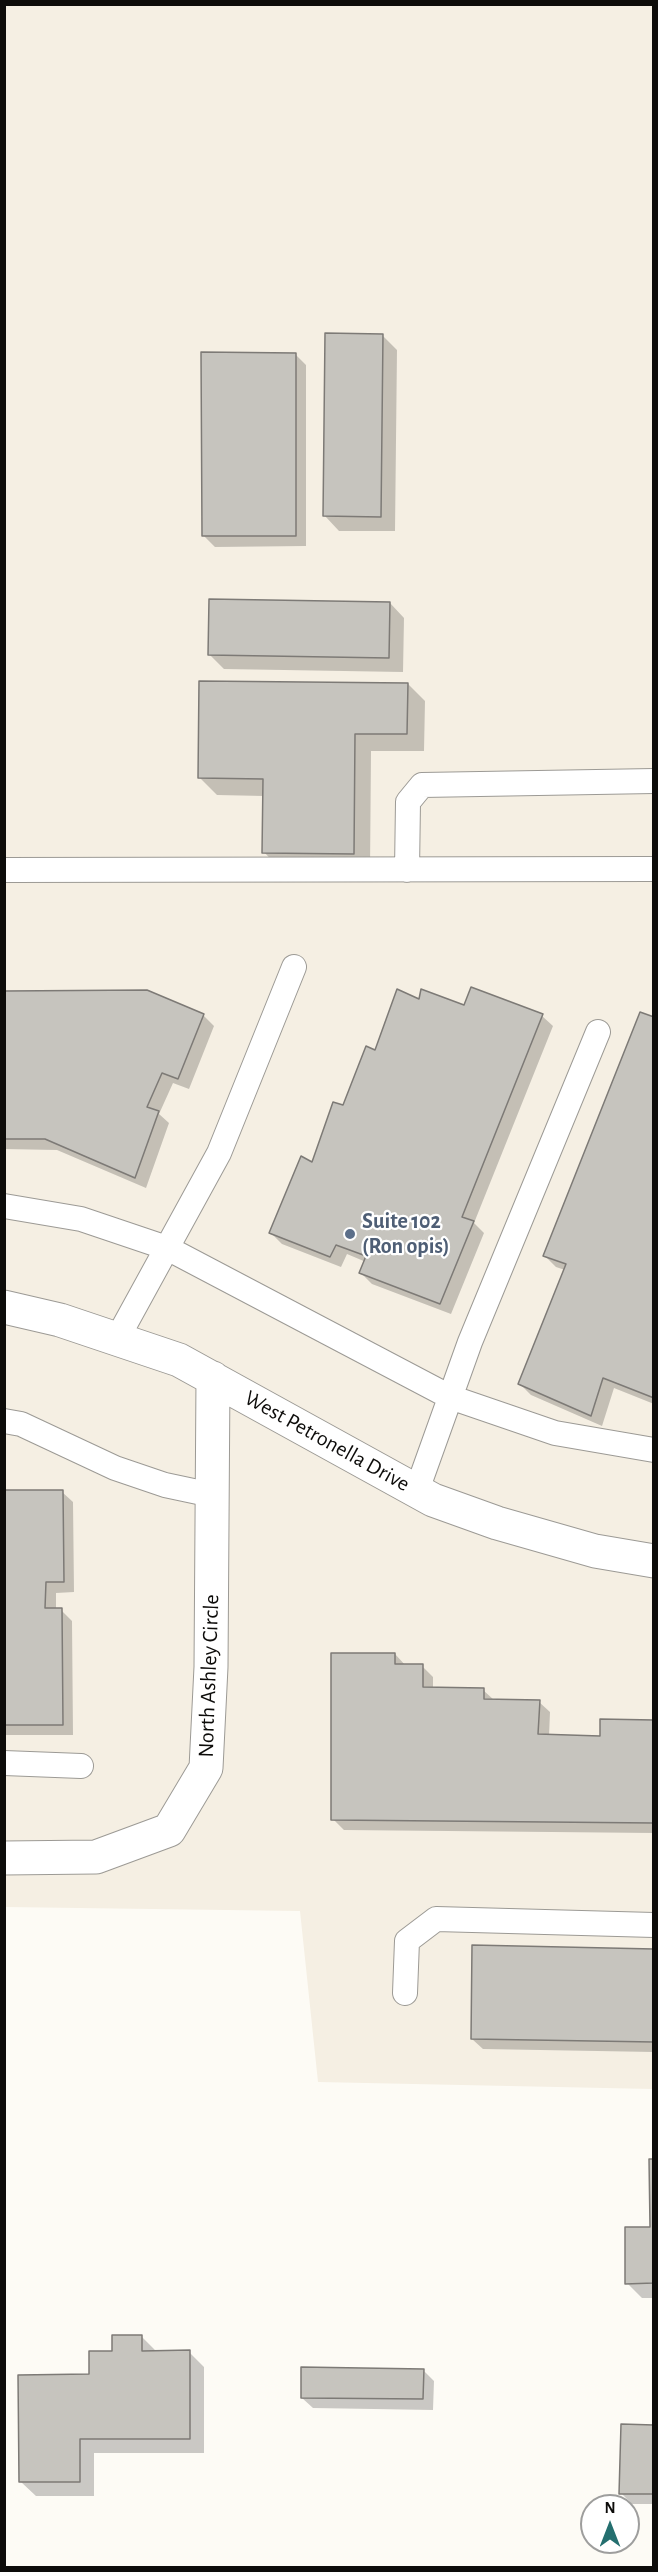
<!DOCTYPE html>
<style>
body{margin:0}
#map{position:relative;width:658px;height:2572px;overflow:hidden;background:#fdfbf5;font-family:"Alegreya Sans",sans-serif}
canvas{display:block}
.frame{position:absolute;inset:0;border:6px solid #0d0c0a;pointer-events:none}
.north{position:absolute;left:580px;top:2494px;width:60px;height:60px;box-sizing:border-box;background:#fff;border:2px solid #9e9e9d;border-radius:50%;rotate:0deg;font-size:16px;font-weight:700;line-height:24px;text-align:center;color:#0d0c0a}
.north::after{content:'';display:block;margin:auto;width:21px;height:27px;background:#246f6f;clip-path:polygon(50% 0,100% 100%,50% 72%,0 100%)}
</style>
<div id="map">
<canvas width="658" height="2572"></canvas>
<div class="frame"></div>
<div class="north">N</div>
</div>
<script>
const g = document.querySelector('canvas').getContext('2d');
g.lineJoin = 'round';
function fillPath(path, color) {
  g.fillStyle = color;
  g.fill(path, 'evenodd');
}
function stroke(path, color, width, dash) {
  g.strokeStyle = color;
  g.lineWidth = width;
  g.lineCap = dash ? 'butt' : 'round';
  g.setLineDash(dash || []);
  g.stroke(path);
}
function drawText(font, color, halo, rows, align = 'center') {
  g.font = font + ' "Alegreya Sans",sans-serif';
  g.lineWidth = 4.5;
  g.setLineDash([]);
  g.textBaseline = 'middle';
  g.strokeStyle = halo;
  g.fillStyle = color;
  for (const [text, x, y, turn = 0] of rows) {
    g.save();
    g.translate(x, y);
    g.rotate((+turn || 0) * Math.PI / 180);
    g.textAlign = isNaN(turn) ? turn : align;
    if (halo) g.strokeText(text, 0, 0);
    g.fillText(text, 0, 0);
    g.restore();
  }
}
fillPath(new Path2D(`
 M5,5H653V2089L318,2082L300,1911L5,1907Z`), '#f5efe3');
fillPath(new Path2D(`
 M382,335L397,350L395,531H339L325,516Z
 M296,355L306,365V546L215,547L204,536Z
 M390,603L404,618L403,672L224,669L209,654Z
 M408,684L425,701L424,751H371L370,870H281L264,852V796L217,795L200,778Z
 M4,992L203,1015L214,1026L189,1089L173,1083L159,1114L169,1123L146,1188L57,1150L4,1149Z
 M420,1001L542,1016L553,1026L474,1223L484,1233L451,1314L372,1284L361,1273L366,1262L347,1254L341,1267L282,1244L271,1233L313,1164L376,1053Z
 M654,1019V1404L614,1388L602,1426L531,1395L520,1384L565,1270L556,1267L545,1256Z
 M4,1491L62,1492L73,1502L74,1592L56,1593V1610H61L72,1621L73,1735H4Z
 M395,1654L406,1666H422L433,1677V1689L483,1690L494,1700L539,1702L550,1712L549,1736L601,1738L654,1722V1833L344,1830L333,1819Z
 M654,1950V2052L483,2049L472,2039Z
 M654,2160V2298H642L627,2283L651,2228Z
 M142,2337L157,2352H189L204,2367V2453H94V2496H36L21,2482L91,2376L113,2352Z
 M423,2370L434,2381L433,2410L313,2408L302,2398Z
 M654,2426V2504H632L621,2493Z`), '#0003');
const building = new Path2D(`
 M325,333L383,334L381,517L323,516Z
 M201,352L296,353V536H202Z
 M209,599L390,602L389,658L208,655Z
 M199,681L408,683L407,734H355L354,854L262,853L263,779L198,778Z
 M471,987L543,1014L462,1217L474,1221L440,1304L359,1273L366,1256L336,1245L330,1257L269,1233L301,1156L312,1162L333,1102L343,1105L366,1046L375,1050L397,989L419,999L421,989L464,1005Z
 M147,990L204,1014L178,1079L162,1073L147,1107L159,1111L135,1178L45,1139H4V991Z
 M640,1012L654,1017V1398L603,1378L591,1416L518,1384L566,1264L543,1256Z
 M4,1490H63L64,1582H46L45,1608H62L63,1725H4Z
 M331,1653H395V1664H423V1687L484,1688V1699L540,1700L538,1734L600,1736V1719L654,1720V1823L331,1820Z
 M472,1945L654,1949V2042L471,2039Z
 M649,2159H654V2283L625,2284V2227H650Z
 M112,2335H142V2351L190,2350V2439H80V2482H19L18,2375L89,2374V2351H112Z
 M301,2367L424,2369L423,2399L301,2398Z
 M621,2424L654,2425V2494H619Z`);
fillPath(building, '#c6c4be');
stroke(building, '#7d7a76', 1.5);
const service = new Path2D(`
 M4,870L654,869
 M407,870L408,802L422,785L654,781
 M4,1206L81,1219L167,1248L450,1397L555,1433L654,1450
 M117,1339L219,1153L294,967
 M4,1421L21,1424L115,1468L165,1485L212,1495
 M417,1490L470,1342L598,1032
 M4,1763L81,1766
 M405,1993L407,1941L436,1919L654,1925`);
const minor = new Path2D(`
 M4,1307L60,1320L179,1360L433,1500L497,1523L595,1551L654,1561
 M4,1858L96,1857L169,1830L206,1768L211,1667L213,1378`);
stroke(service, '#9c9a95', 26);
stroke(minor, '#9c9a95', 35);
stroke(service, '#fff', 24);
stroke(minor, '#fff', 33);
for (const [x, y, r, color] of [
 [350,1234,6,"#5c6f8a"]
]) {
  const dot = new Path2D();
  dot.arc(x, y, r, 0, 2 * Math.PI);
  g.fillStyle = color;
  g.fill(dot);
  stroke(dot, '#fff', 2);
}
drawText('bold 22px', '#4e5e75', '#fff', [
 ["Suite 102",362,1221],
 ["(Ron opis)",362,1246]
], 'left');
drawText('22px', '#0d0c0a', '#fff', [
 ["West Petronella Drive",327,1441,29],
 ["North Ashley Circle",209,1676,-88]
]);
</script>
